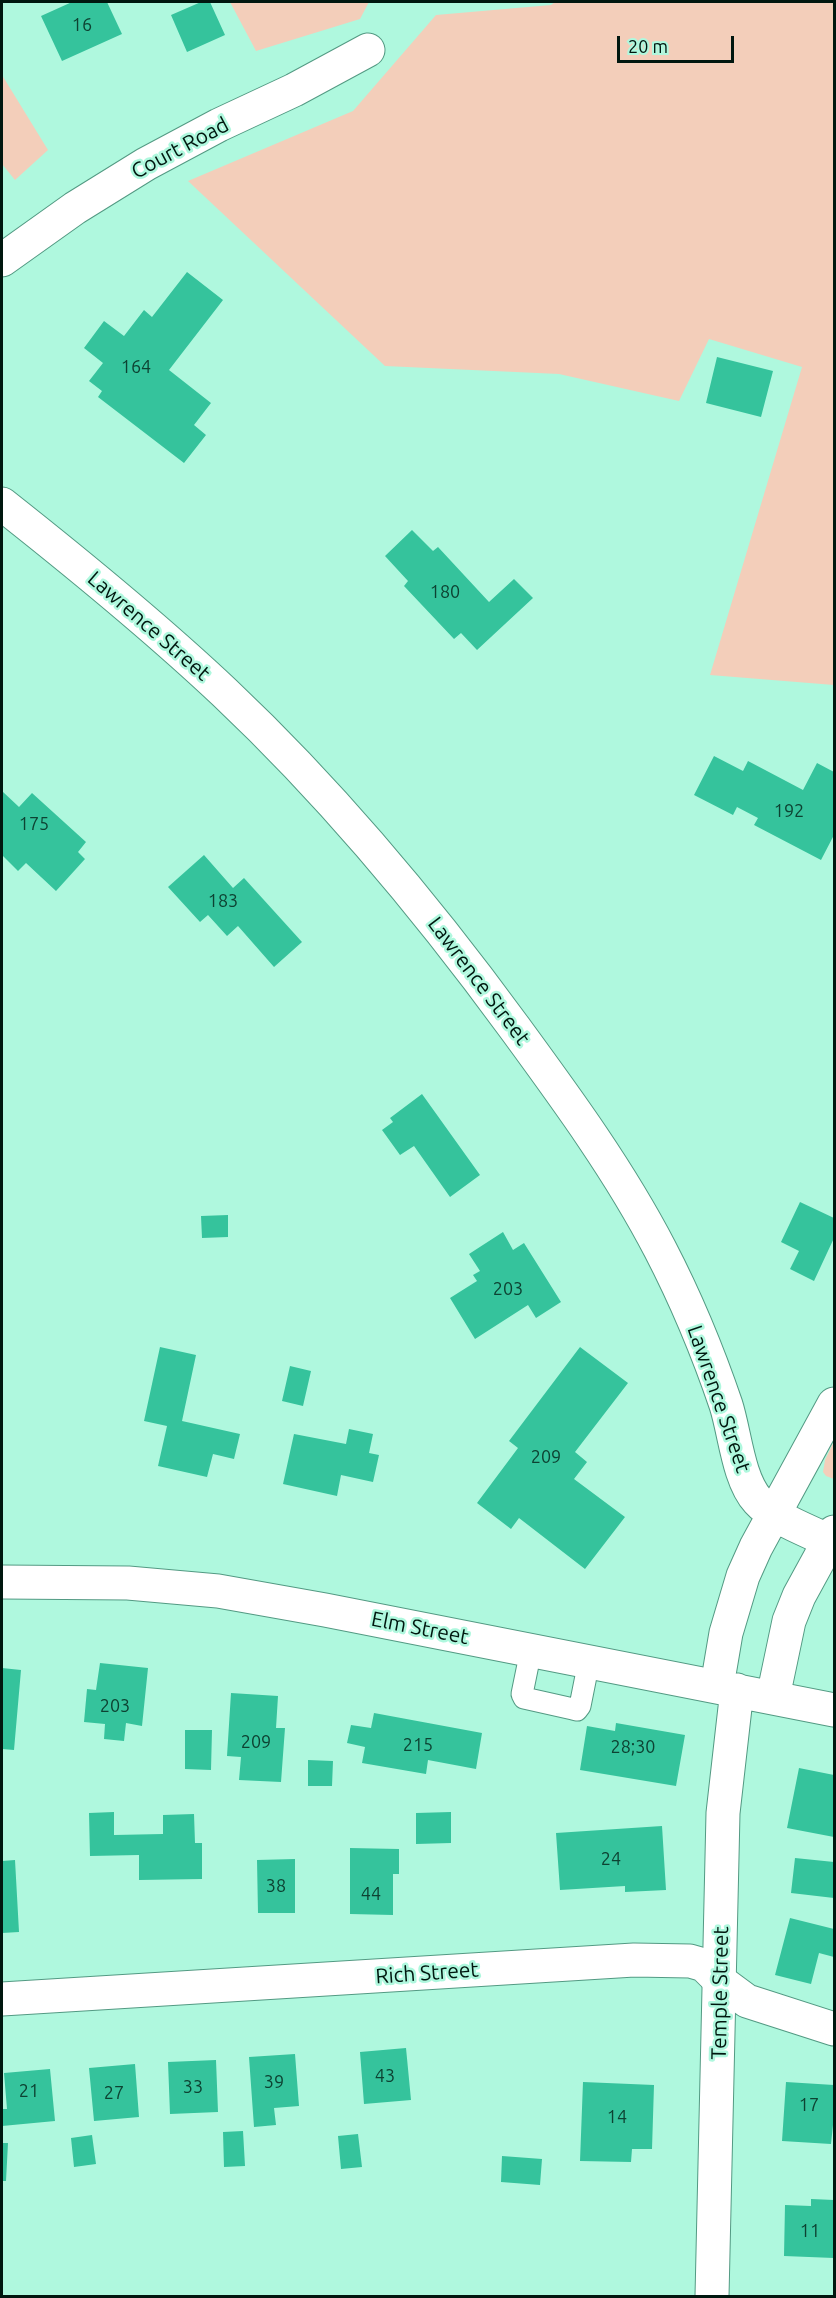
<!DOCTYPE html>
<style>
body{margin:0}
#map{position:relative;width:836px;height:2298px;overflow:hidden;background:#aff8de;font-family:Ubuntu,sans-serif}
canvas{display:block}
.frame{position:absolute;inset:0;border:3px solid #00170f;pointer-events:none}
.scale{position:absolute;left:617px;top:36px;width:117px;height:27px;box-sizing:border-box;border:3px solid #00170f;border-top:0;padding-left:8px;font-size:18px;line-height:21px;white-space:nowrap;color:#00170f;-webkit-text-stroke:4px #aff8de;paint-order:stroke}
</style>
<div id="map">
<canvas width="836" height="2298"></canvas>
<div class="frame"></div>
<div class="scale">20 m</div>
</div>
<script>
const g = document.querySelector('canvas').getContext('2d');
g.lineJoin = 'round';
function fillPath(path, color) {
  g.fillStyle = color;
  g.fill(path, 'evenodd');
}
function stroke(path, color, width, dash) {
  g.strokeStyle = color;
  g.lineWidth = width;
  g.lineCap = dash ? 'butt' : 'round';
  g.setLineDash(dash || []);
  g.stroke(path);
}
function drawText(font, color, halo, rows, align = 'center') {
  g.font = font + ' Ubuntu,sans-serif';
  g.lineWidth = 5;
  g.setLineDash([]);
  g.textBaseline = 'middle';
  g.strokeStyle = halo;
  g.fillStyle = color;
  for (const [text, x, y, turn = 0] of rows) {
    g.save();
    g.translate(x, y);
    g.rotate((+turn || 0) * Math.PI / 180);
    g.textAlign = isNaN(turn) ? turn : align;
    if (halo) g.strokeText(text, 0, 0);
    g.fillText(text, 0, 0);
    g.restore();
  }
}
fillPath(new Path2D(`
 M230,2H369L360,19L256,51Z
 M555,2H834V685L710,675L802,367L709,339L679,401L559,374L385,366L188,181L353,111L436,15L551,5Z
 M2,75L48,150L15,180L2,164Z
 M834,1441V1479L826,1476L823,1472L825,1460Z`), '#f3ceba');
fillPath(new Path2D(`
 M72,2H107L122,34L62,61L41,16Z
 M201,2H210L225,35L187,52L171,15Z
 M187,272L223,300L169,370L211,403L194,425L206,435L184,463L98,397L102,391L89,381L103,363L84,348L104,321L124,336L144,310L152,317Z
 M717,357L773,371L761,417L706,403Z
 M412,530L433,551L438,547L489,602L514,579L533,598L477,650L461,633L454,639L404,586L408,581L385,556Z
 M714,756L743,771L748,761L803,790L817,763L834,772V835L821,860L754,825L758,818L737,807L733,815L694,795Z
 M2,791L19,807L32,793L86,842L78,852L85,859L56,891L26,863L18,871L2,855Z
 M204,855L233,888L244,878L302,942L274,967L238,926L227,936L208,915L200,922L168,887Z
 M422,1094L480,1175L450,1197L414,1146L400,1155L382,1130L393,1122L390,1118Z
 M800,1202L834,1218V1238L814,1281L790,1269L799,1251L781,1242Z
 M228,1215V1237L202,1238L201,1216Z
 M503,1232L513,1250L524,1243L561,1302L536,1318L528,1305L475,1339L450,1298L477,1281L473,1275L480,1271L469,1254Z
 M160,1347L196,1355L182,1421L240,1434L234,1459L213,1454L207,1477L158,1466L167,1426L144,1421Z
 M580,1347L628,1383L575,1452L587,1462L574,1479L625,1517L585,1569L519,1518L511,1529L477,1503L518,1448L509,1441Z
 M290,1366L311,1371L303,1406L282,1401Z
 M349,1429L373,1434L369,1453L379,1455L373,1482L341,1475L337,1496L283,1484L294,1434L346,1444Z
 M100,1663L148,1668L142,1726L126,1723L124,1741L104,1739L105,1724L84,1722L87,1689L96,1690Z
 M2,1668L21,1670L14,1750L2,1749Z
 M231,1693L278,1696L276,1728H285L281,1782L239,1780L241,1757L227,1756Z
 M374,1713L482,1733L476,1769L428,1760L426,1774L362,1763L365,1747L347,1743L351,1725L371,1728Z
 M616,1723L685,1735L676,1786L580,1770L587,1726L615,1731Z
 M185,1730H212L211,1770L185,1769Z
 M308,1760L333,1761L332,1786H308Z
 M799,1768L834,1775V1837L787,1828Z
 M114,1812V1835L163,1834V1815L194,1814L195,1843H202V1879L139,1880V1855L90,1856L89,1813Z
 M451,1812V1843L416,1844V1813Z
 M662,1826L666,1890L625,1892V1886L560,1890L556,1833Z
 M350,1848L399,1849V1874H393V1915L350,1914Z
 M795,1858L834,1862V1898L791,1893Z
 M295,1859V1913H258L257,1860Z
 M15,1860L19,1932L2,1933V1861Z
 M790,1918L834,1929V1957L819,1953L811,1984L775,1975Z
 M406,2048L411,2100L364,2104L360,2052Z
 M295,2054L299,2106L274,2108L276,2125L254,2127L249,2057Z
 M216,2060L218,2112L170,2114L168,2062Z
 M135,2064L139,2117L94,2121L89,2068Z
 M50,2069L55,2121L2,2126V2109H7L4,2073Z
 M583,2082L654,2085L652,2149H632L631,2162L580,2161Z
 M786,2082L834,2085V2125H833L831,2144L782,2141Z
 M243,2131L245,2166L224,2167L223,2132Z
 M358,2134L362,2167L341,2169L338,2136Z
 M92,2135L96,2164L74,2167L71,2138Z
 M2,2143H8L6,2181H2Z
 M502,2156L542,2159L540,2185L501,2182Z
 M811,2199L834,2200V2258L784,2256L785,2205L811,2206Z`), '#35c39c');
const lane = new Path2D(`
 M531,1650L522,1694L524,1698L573,1709L577,1710L580,1706L589,1661`);
const street = new Path2D(`
 M2,260L75,208L146,164L219,125L294,90L368,50
 M2,504C78,564 154,626 225,693C332,794 427,908 514,1027C566,1098 619,1170 660,1249C686,1299 708,1352 726,1405C735,1433 738,1479 758,1501C773,1518 809,1531 829,1541
 M717,1686L726,1633L743,1576L756,1547L834,1404
 M773,1697L789,1621L799,1596L834,1532
 M2,1999L634,1960L690,1961L704,1965L720,1981L747,2001L834,2029`);
const secondary = new Path2D(`
 M2,1582L128,1583L218,1591L325,1610L834,1710
 M712,2296L723,1813L737,1690`);
stroke(lane, '#539a83', 23);
stroke(street, '#539a83', 35);
stroke(secondary, '#539a83', 35);
stroke(lane, '#fff', 21);
stroke(street, '#fff', 33);
stroke(secondary, '#fff', 33);
drawText('18px', '#0d4232', null, [
 ["16",82,25],
 ["164",136,367],
 ["180",445,592],
 ["192",789,811],
 ["175",34,824],
 ["183",223,901],
 ["203",508,1289],
 ["209",546,1457],
 ["203",115,1706],
 ["209",256,1742],
 ["215",418,1745],
 ["28;30",633,1747],
 ["24",611,1859],
 ["38",276,1886],
 ["44",371,1894],
 ["43",385,2076],
 ["39",274,2082],
 ["33",193,2087],
 ["21",29,2091],
 ["27",114,2093],
 ["17",809,2105],
 ["14",617,2117],
 ["11",810,2231]
]);
drawText('21px', '#00170f', '#aff8de', [
 ["Court Road",180,148,-28],
 ["Lawrence Street",149,626,41],
 ["Lawrence Street",479,981,53],
 ["Lawrence Street",719,1399,71],
 ["Elm Street",420,1628,11],
 ["Rich Street",427,1973,-4],
 ["Temple Street",720,1993,-89]
]);
</script>
